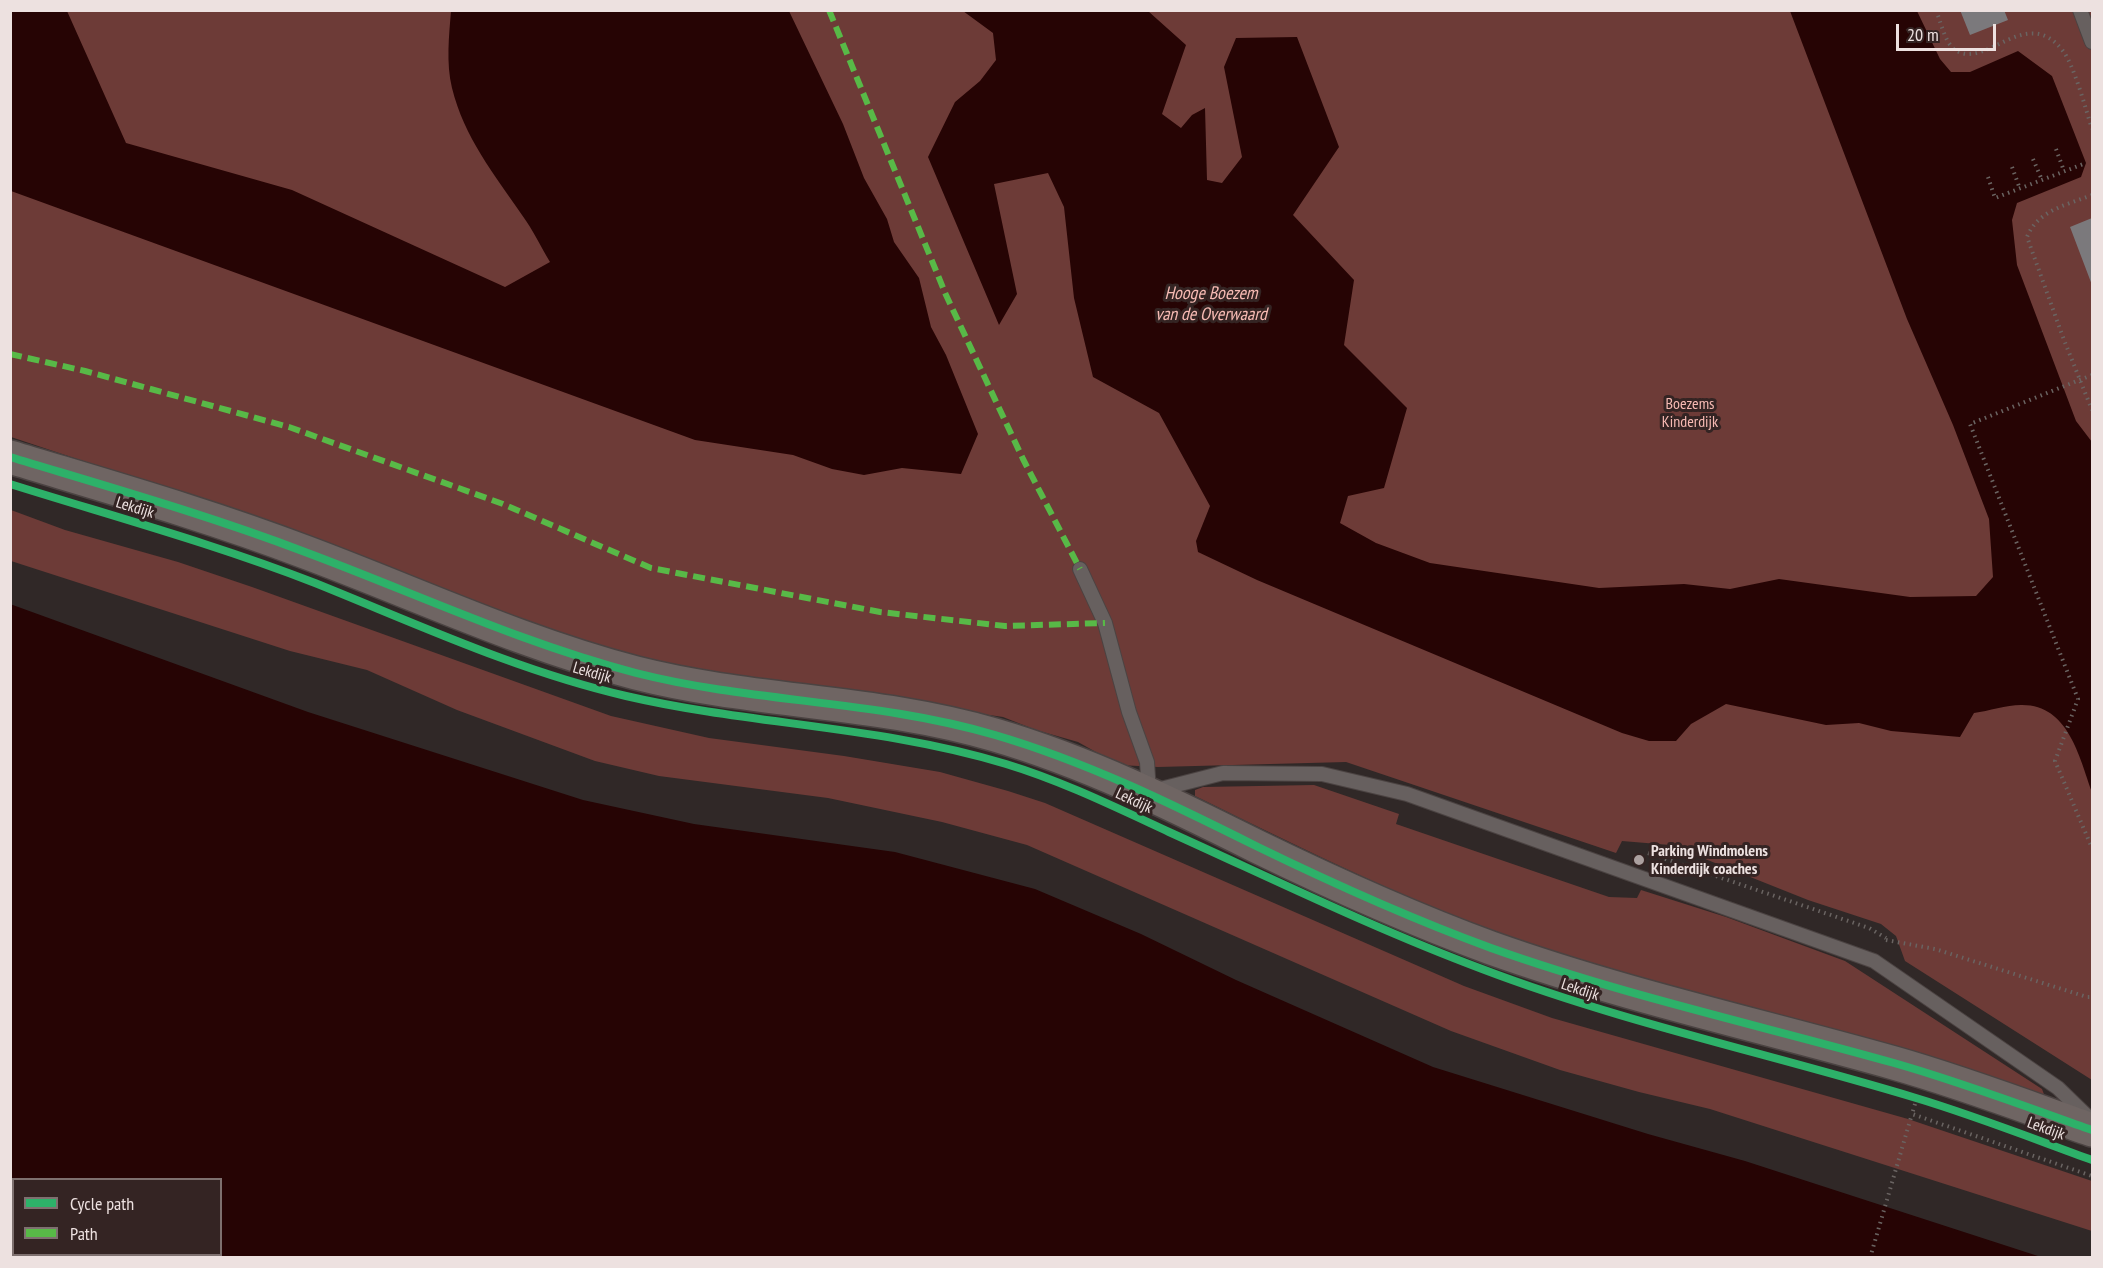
<!DOCTYPE html>
<style>
body{margin:0}
#map{position:relative;width:2103px;height:1268px;overflow:hidden;background:#302827;font-family:"PT Sans Narrow",sans-serif}
canvas{display:block}
.frame{position:absolute;inset:0;border:12px solid #ede1e0;pointer-events:none}
.legend{position:absolute;left:12px;top:1178px;width:210px;height:78px;box-sizing:border-box;background:#342423;border:2px solid #7e706f;margin:0;padding:8px 10px;list-style:none;font-size:18px;color:#ede1e0}
.legend li{display:flex;align-items:center;gap:12px;height:30px}
.legend b{width:30px;border:2px solid #7e706f}
.scale{position:absolute;left:1896px;top:24px;width:100px;height:27px;box-sizing:border-box;border:3px solid #ede1e0;border-top:0;padding-left:8px;font-size:18px;line-height:21px;white-space:nowrap;color:#ede1e0;-webkit-text-stroke:4px #342423;paint-order:stroke}
</style>
<div id="map">
<canvas width="2103" height="1268"></canvas>
<div class="frame"></div>
<ul class="legend">
<li><b style="height:8px;background:#2db169"></b>Cycle path</li>
<li><b style="height:8px;background:#58b947"></b>Path</li>
</ul>
<div class="scale">20 m</div>
</div>
<script>
const g = document.querySelector('canvas').getContext('2d');
g.lineJoin = 'round';
function fillPath(path, color) {
  g.fillStyle = color;
  g.fill(path, 'evenodd');
}
function stroke(path, color, width, dash) {
  g.strokeStyle = color;
  g.lineWidth = width;
  g.lineCap = dash ? 'butt' : 'round';
  g.setLineDash(dash || []);
  g.stroke(path);
}
function drawText(font, color, halo, rows, align = 'center') {
  g.font = font + ' "PT Sans Narrow",sans-serif';
  g.lineWidth = 6;
  g.setLineDash([]);
  g.textBaseline = 'middle';
  g.strokeStyle = halo;
  g.fillStyle = color;
  for (const [text, x, y, turn = 0] of rows) {
    g.save();
    g.translate(x, y);
    g.rotate((+turn || 0) * Math.PI / 180);
    g.textAlign = isNaN(turn) ? turn : align;
    if (halo) g.strokeText(text, 0, 0);
    g.fillText(text, 0, 0);
    g.restore();
  }
}
fillPath(new Path2D(`
 M10,11H2092V1080L1905,961L1896,936L1881,924L1808,900L1670,845L1622,841L1616,853L1346,762L1158,767L1119,765L1078,742L1036,730L1003,717L736,678L612,652L427,586L272,524L11,437Z
 M11,510L65,530L178,562L252,587L611,716L709,738L844,756L940,772L1008,791L1045,803L1464,986L1552,1018L1908,1119L2092,1181V1231L1710,1109L1639,1092L1560,1070L1451,1031L1027,845L942,822L828,798L659,776L595,761L457,710L367,670L290,651L11,561Z
 M1314,785L1399,814L1396,824L1609,897L1637,898L1641,890L1726,917L1845,961L2042,1089L2045,1097C1967,1071 1890,1044 1811,1023C1721,999 1628,981 1539,949C1422,908 1307,851 1195,796V790L1203,787Z`), '#6d3b37');
fillPath(new Path2D(`
 M10,11H67L126,143L292,190L505,287L550,262C541,247 533,230 522,215C494,174 464,137 452,88C446,63 449,36 451,11H789L843,124L864,178L887,219L894,242L919,278L931,327L946,355L978,434L961,474L902,468L864,475L832,469L793,455L695,440L11,191Z
 M963,11H1148L1186,45L1162,114L1181,128L1192,115L1205,108L1207,180L1222,183L1242,157L1224,67L1236,38L1297,37L1339,147L1293,215L1354,280L1344,345L1407,408L1384,488L1348,496L1340,523L1376,543L1430,563L1599,588L1684,584L1730,589L1779,579L1910,597L1976,596L1993,577L1989,519L1953,425L1907,319L1790,11H1917L1940,59L1951,72H1970L2018,51L2052,76L2086,163L2081,177L2017,203L2012,220L2017,265L2076,421L2092,442V792C2079,756 2068,704 2021,705C2006,705 1989,711 1974,713L1960,737L1891,731L1859,723L1826,725L1726,704L1691,724L1676,741H1649L1622,733L1257,580L1198,552L1196,541L1210,506L1159,413L1093,377L1074,298L1064,207L1048,173L994,184L1017,294L999,325L928,157L955,102L980,81L996,60L993,33Z
 M10,604L308,712L583,800L694,824L895,852L1035,889L1141,934L1236,980L1433,1067L1648,1134L1745,1161L2041,1257H11ZM14,1180H220V1254H14Z`), '#260404');
fillPath(new Path2D(`
 M1960,10H2004L2008,20L1970,35Z
 M2092,218V285L2070,227Z`), '#7b797c');
const lane = new Path2D(`
 M2080,10L2092,42
 M1080,569L1105,623L1129,712L1147,762L1149,792L1223,773L1322,774L1407,794L1874,961L2058,1088L2091,1120`);
const secondary = new Path2D(`
 M10,457C109,487 208,515 305,552C415,593 521,643 636,673C754,703 877,700 995,735C1087,762 1172,804 1258,847C1334,884 1412,919 1491,948C1623,995 1759,1025 1894,1063C1961,1082 2027,1107 2092,1130`);
stroke(lane, '#4b4342', 16);
stroke(secondary, '#4b4342', 36);
stroke(new Path2D(`
 M1936,10C1941,22 1945,45 1957,51C1988,68 2027,4 2063,51C2074,65 2086,110 2092,129
 M2056,149L2064,171
 M2033,159L2042,180
 M2012,167L2020,189
 M1988,177L1995,198L2086,163
 M2092,195C2067,205 2038,210 2027,237L2064,340L2092,410
 M2092,375L1970,424L2078,699L2055,761L2092,848
 M1648,853L1869,928L1886,938
 M1886,940L1935,949L2087,997H2092
 M1915,1104L1912,1114L2092,1176
 M1870,1258L1912,1114`), '#6a6462', 4, [1.5, 4.5]);
stroke(lane, '#67605f', 14);
stroke(secondary, '#6f6563', 33);
stroke(new Path2D(`
 M829,10L946,295L1023,459L1080,569
 M10,354L85,371L289,427L503,504L651,568L880,612L1005,626L1105,623`), '#58b947', 6, [12, 6]);
stroke(new Path2D(`
 M10,457C109,487 208,515 305,552C415,593 521,643 636,673C754,703 877,700 995,735C1087,762 1172,804 1258,847C1334,884 1412,919 1491,948C1623,995 1759,1025 1894,1063C1961,1082 2027,1107 2092,1130
 M10,484C112,516 215,544 315,583C417,624 518,671 626,696C751,725 882,726 1006,764C1062,781 1115,807 1169,832C1273,879 1375,929 1482,969C1624,1023 1771,1054 1916,1098C1976,1116 2034,1139 2092,1160`), '#2db169', 8);
for (const [x, y, r, color] of [
 [1639,860,6,"#aba09f"]
]) {
  const dot = new Path2D();
  dot.arc(x, y, r, 0, 2 * Math.PI);
  g.fillStyle = color;
  g.fill(dot);
  stroke(dot, '#342423', 2);
}
drawText('16px', '#f6bab3', '#342423', [
 ["Boezems",1690,404],
 ["Kinderdijk",1690,422]
]);
drawText('16px', '#ede1e0', '#342423', [
 ["Lekdijk",135,508,17],
 ["Lekdijk",592,673,16],
 ["Lekdijk",1134,801,25],
 ["Lekdijk",1580,990,18],
 ["Lekdijk",2046,1129,20]
]);
drawText('bold 16px', '#ede1e0', '#342423', [
 ["Parking Windmolens",1651,851],
 ["Kinderdijk coaches",1651,869]
], 'left');
drawText('italic 18px', '#f6bab3', '#342423', [
 ["Hooge Boezem",1211,294],
 ["van de Overwaard",1211,315]
]);
</script>
